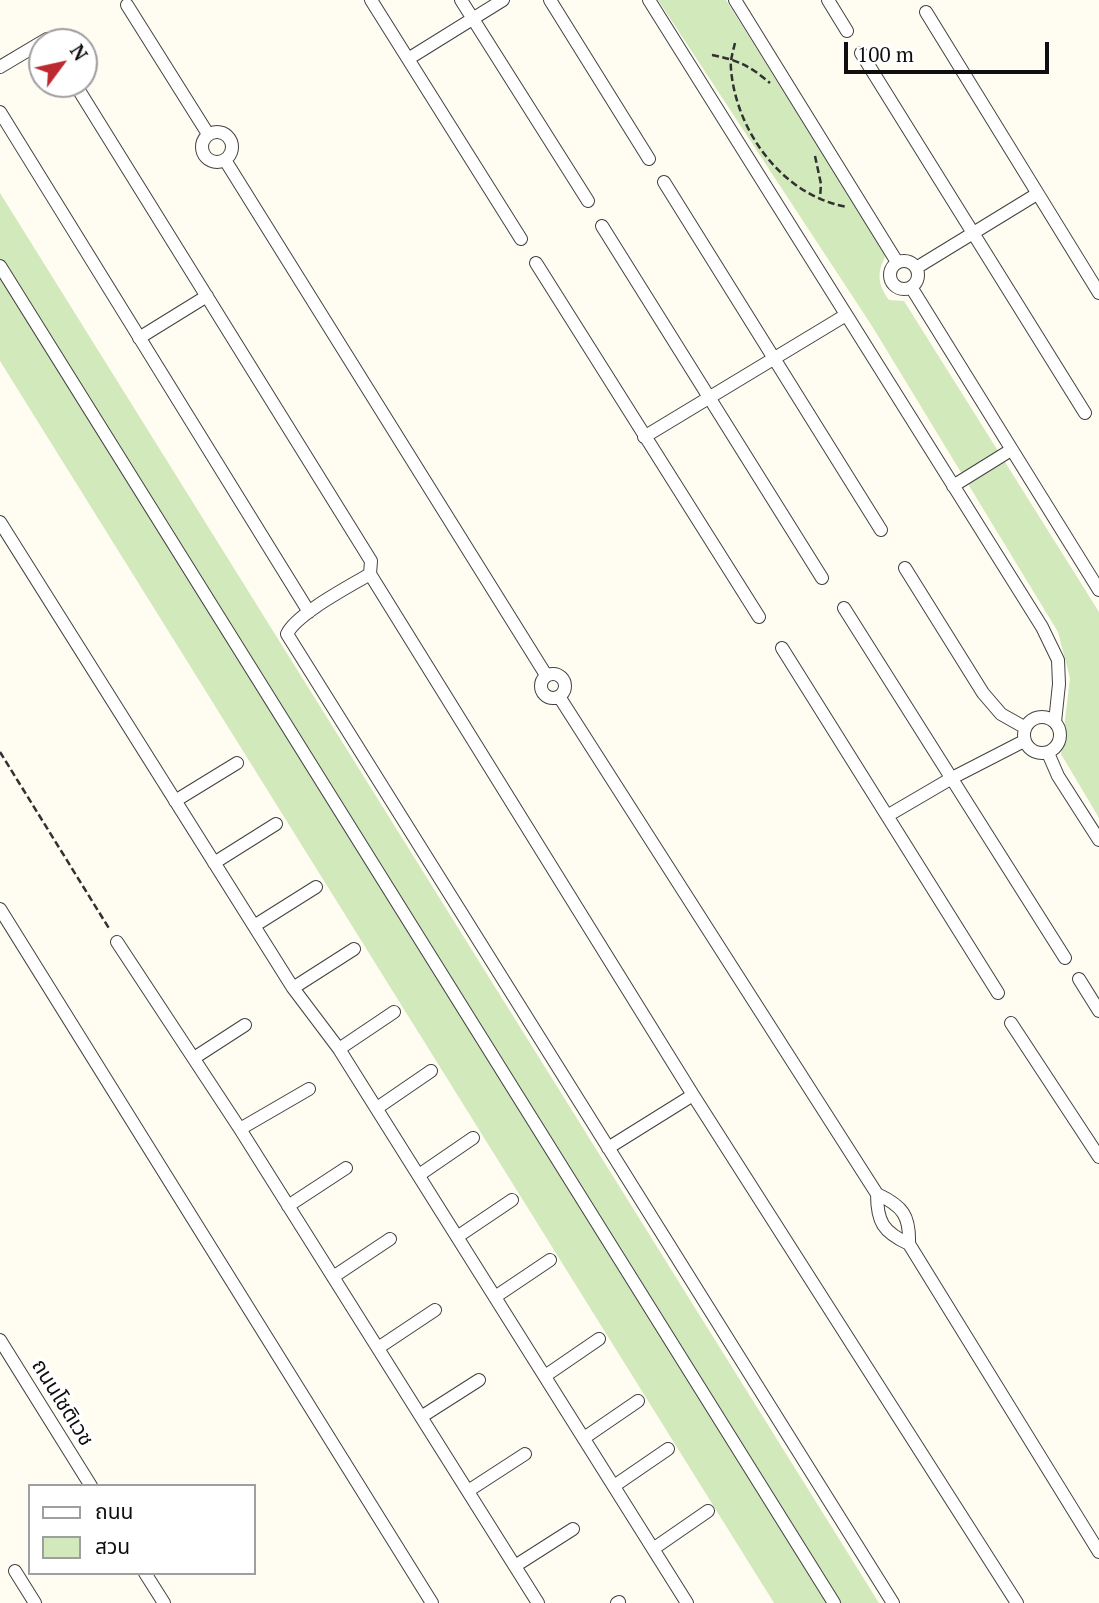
<!DOCTYPE html>
<meta charset="utf-8">
<style>
body{margin:0}
#map{position:relative;width:1099px;height:1603px;overflow:hidden;background:#fffcf2;font-family:"PT Serif","Noto Sans Thai",serif}
canvas{display:block}
.legend{position:absolute;left:28px;top:1484px;width:228px;height:91px;box-sizing:border-box;background:#fff;border:2px solid #9f9f9f;margin:0;padding:9px 12px;list-style:none;font-size:21px;color:#0f0f0f}
.legend li{display:flex;align-items:center;gap:14px;height:35px}
.legend b{width:35px;border:2px solid #9f9f9f}
.north{position:absolute;left:28px;top:28px;width:70px;height:70px;box-sizing:border-box;background:#fff;border:2px solid #9f9f9f;border-radius:50%;rotate:57deg;font-size:19px;font-weight:700;line-height:28px;text-align:center;color:#0f0f0f}
.north::after{content:'';display:block;margin:auto;width:24px;height:32px;background:#bc2a2f;clip-path:polygon(50% 0,100% 100%,50% 72%,0 100%)}
.scale{position:absolute;left:844px;top:42px;width:205px;height:32px;box-sizing:border-box;border:4px solid #0f0f0f;border-top:0;padding-left:9px;font-size:21px;line-height:24px;white-space:nowrap;color:#0f0f0f;-webkit-text-stroke:5px #fff;paint-order:stroke}
</style>
<div id="map">
<canvas width="1099" height="1603"></canvas>
<ul class="legend">
<li><b style="height:9px;background:#fff"></b>ถนน</li>
<li><b style="height:19px;background:#d2e9bc"></b>สวน</li>
</ul>
<div class="north">N</div>
<div class="scale">100 m</div>
</div>
<script>
const g = document.querySelector('canvas').getContext('2d');
g.lineJoin = 'round';
function fillPath(path, color) {
  g.fillStyle = color;
  g.fill(path, 'evenodd');
}
function stroke(path, color, width, dash) {
  g.strokeStyle = color;
  g.lineWidth = width;
  g.lineCap = dash ? 'butt' : 'round';
  g.setLineDash(dash || []);
  g.stroke(path);
}
function drawText(font, color, halo, rows, align = 'center') {
  g.font = font + ' "PT Serif","Noto Sans Thai",serif';
  g.lineWidth = 7;
  g.setLineDash([]);
  g.textBaseline = 'middle';
  g.strokeStyle = halo;
  g.fillStyle = color;
  for (const [text, x, y, turn = 0] of rows) {
    g.save();
    g.translate(x, y);
    g.rotate((+turn || 0) * Math.PI / 180);
    g.textAlign = isNaN(turn) ? turn : align;
    if (halo) g.strokeText(text, 0, 0);
    g.fillText(text, 0, 0);
    g.restore();
  }
}
fillPath(new Path2D(`
 M658,0H726L886,255C877,272 877,284 889,300L904,301L1099,612V818L1061,754L1070,678L1058,632L872,326Z
 M0,193L879,1603H774L0,361Z`), '#d2e9bc');
const street = new Path2D(`
 M371,0L521,239
 M461,0L588,201
 M550,0L649,159
 M649,0L1042,627L1058,660L1059,684L1055,722
 M735,0L897,262
 M828,0L847,31
 M127,5L208,134
 M926,12L1099,293
 M861,53L1085,413
 M408,59L503,0
 M0,67L47,39L49,42
 M75,84L371,561L370,574L693,1095L1017,1603
 M0,112L309,612
 M202 147a15 15 0 1 1 30 0a15 15 0 1 1-30 0Z
 M225,160L546,675
 M664,182L881,530
 M602,226L822,578
 M890 275a14 14 0 1 1 28 0a14 14 0 1 1-28 0Z
 M536,263L759,617
 M0,266L834,1603
 M916,268L1037,194
 M911,287L1099,590
 M139,338L207,296
 M644,437L846,315
 M953,486L1011,450
 M0,522L293,988L339,1049L687,1603
 M905,568L983,693L1001,714L1024,727
 M370,574C350,586 296,614 287,634L893,1603
 M844,608L1065,958
 M782,648L998,993
 M541 686a12 12 0 1 1 24 0a12 12 0 1 1-24 0Z
 M560,698L877,1194C877,1222 883,1232 909,1244L1099,1552
 M1024 735a18 18 0 1 1 36 0a18 18 0 1 1-36 0Z
 M1048,753L1058,776L1099,840
 M175,801L237,763
 M887,816L952,778L1024,741
 M214,863L276,824
 M0,909L432,1603
 M254,926L316,887
 M117,942L240,1129L538,1603
 M1079,979L1099,1011
 M293,988L354,949
 M1011,1023L1099,1157
 M339,1049L394,1012
 M194,1058L245,1025
 M377,1108L431,1071
 M240,1129L309,1089
 M608,1148L693,1095
 M419,1175L473,1138
 M877,1194C903,1206 910,1216 909,1244
 M288,1206L346,1168
 M457,1237L512,1200
 M333,1277L390,1239
 M495,1297L550,1260
 M0,1340L91,1486
 M378,1348L435,1310
 M545,1376L599,1339
 M421,1417L479,1380
 M584,1438L638,1401
 M614,1486L668,1449
 M468,1491L525,1454
 M653,1549L708,1511
 M515,1566L573,1529
 M15,1571L35,1603
 M145,1573L164,1603
 M617,1603L619,1602`);
stroke(street, '#424242', 14);
stroke(new Path2D(`
 M735,43C733,51 730,61 731,69C736,132 784,197 848,207
 M712,55C738,60 750,66 770,83
 M815,156L821,184L820,198
 M0,752L110,930`), '#313131', 2.5, [7, 3.5]);
stroke(street, '#fff', 12);
drawText('21px', '#0f0f0f', '#fff', [
 ["ถนนโชติเวช",62,1403,58]
]);
</script>
